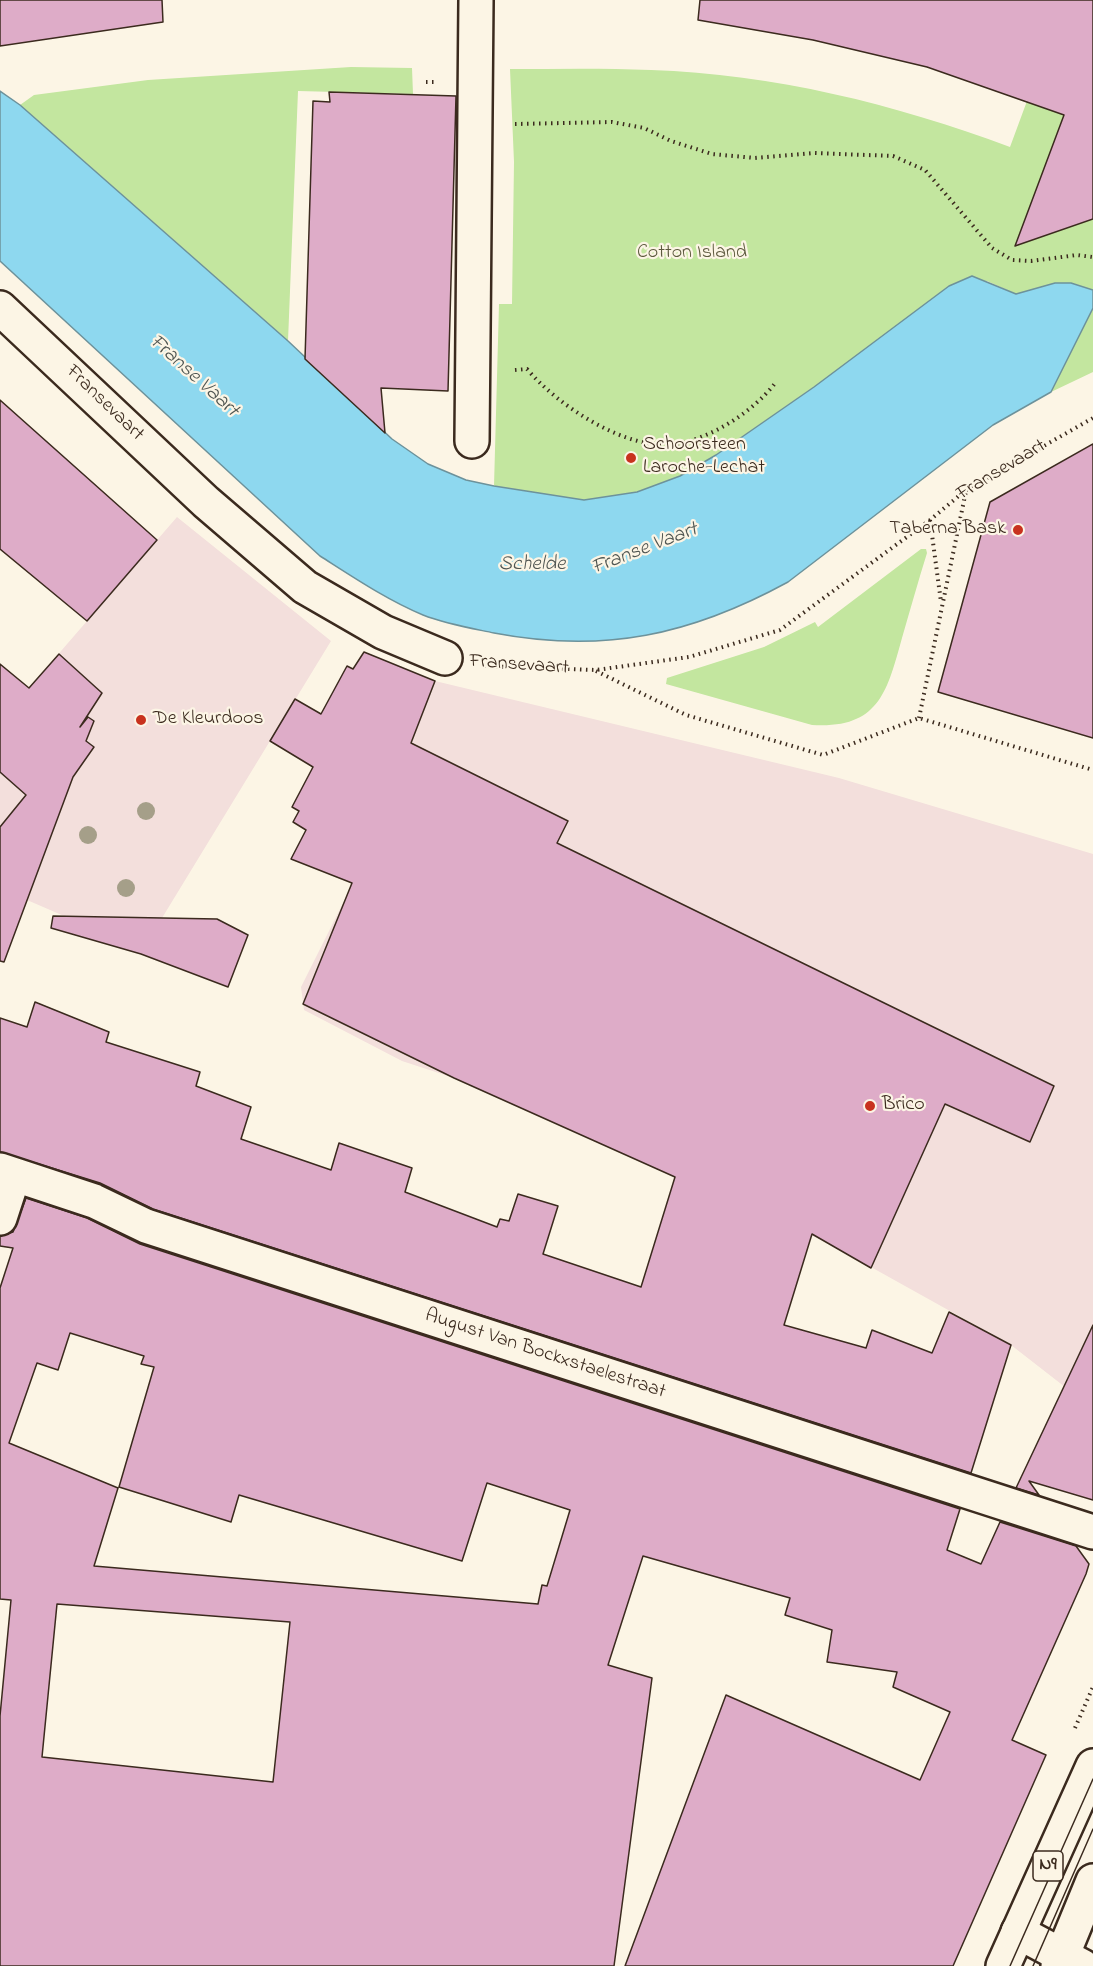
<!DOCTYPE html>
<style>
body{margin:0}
canvas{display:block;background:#fcf5e5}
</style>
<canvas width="1093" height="1966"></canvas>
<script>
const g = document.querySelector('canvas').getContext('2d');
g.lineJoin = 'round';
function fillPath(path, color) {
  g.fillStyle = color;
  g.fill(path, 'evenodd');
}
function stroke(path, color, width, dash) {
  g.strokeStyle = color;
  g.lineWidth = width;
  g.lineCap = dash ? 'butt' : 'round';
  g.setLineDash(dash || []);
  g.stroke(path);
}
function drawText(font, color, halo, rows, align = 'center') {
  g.font = font + ' "Indie Flower",sans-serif';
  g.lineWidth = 4.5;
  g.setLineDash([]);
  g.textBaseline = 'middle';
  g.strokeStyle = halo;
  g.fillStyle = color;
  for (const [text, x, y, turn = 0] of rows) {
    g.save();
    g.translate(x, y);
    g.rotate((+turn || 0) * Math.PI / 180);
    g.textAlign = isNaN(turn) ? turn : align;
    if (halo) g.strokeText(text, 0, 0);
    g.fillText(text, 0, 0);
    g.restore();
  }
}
fillPath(new Path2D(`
 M177,517L331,641L162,918L64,916L27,900L0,935V664L29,688Z
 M435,681L839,778L1093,854V1401L1065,1387L1011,1345L826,1242L454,1078L402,1061L304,1010L301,987L348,893Z`), '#f3dfdc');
fillPath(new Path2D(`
 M351,67L412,68L413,94L298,91L288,341L20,105L34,95L148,80Z
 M510,69C557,69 604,68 651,70C773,74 895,104 1010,147L1027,101L1064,114L1016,245L1093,219V290L1071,283H1055L1016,294L987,281L949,287L814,387L716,455L680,476L637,492L584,500L494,486L499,304H512L514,162Z
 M1093,308V372L1051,392L1087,318Z
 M921,549H926L927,553C918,582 910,610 902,638C887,692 879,729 812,725L666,684L667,678L764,647L815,622L818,627Z`), '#c3e69f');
const water = new Path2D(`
 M0,91L20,105L288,341L392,439L428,464L466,480L494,486L584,500L637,492L680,476L716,455L814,387L949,286L972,276L1016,294L1055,283H1071L1093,290V308L1051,392L993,425L788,582C691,635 604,654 494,633C470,628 446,624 423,615C387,600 353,577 320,556L0,261Z`);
fillPath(water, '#8ed8ef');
stroke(water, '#6d929b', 1.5);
const building = new Path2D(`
 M0,0H162L163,22L0,46Z
 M700,0H1093V219L1015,246L1064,115L927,67L813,40L698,20Z
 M329,92L456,96L448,391L381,388L385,433L305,359L313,101L330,102Z
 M0,400L157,540L87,621L0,549Z
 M1093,444V738L938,692L990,502Z
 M364,652L435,681L411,743L568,821L557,843L1054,1086L1030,1142L945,1104L871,1268L812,1234L784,1325L866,1348L872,1330L932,1353L949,1312L1011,1345L971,1473L153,1209L100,1183L0,1152V1018L27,1027L35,1002L109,1032L106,1042L200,1072L196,1086L251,1107L241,1139L331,1170L339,1143L412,1168L405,1192L497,1227L500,1219L509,1221L518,1194L558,1206L543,1254L641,1287L675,1177L454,1078L303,1004L352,883L291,859L306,830L293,822L299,811L292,807L313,767L270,741L295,699L321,714L347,666L353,669Z
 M59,654L102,693L80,727L88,717L94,721L86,741L94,747L73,777L4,962L0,961V827L26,795L0,772V664L29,688Z
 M53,916L217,919L248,935L228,987L141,954L51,928Z
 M26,1198L87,1218L140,1244L960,1509L947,1550L981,1564L1000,1522L1076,1546L1089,1564L1086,1574L1012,1740L1046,1755L953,1966H625L726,1695L920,1780L950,1712L893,1687L897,1672L827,1662L832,1630L785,1615L790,1598L643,1556L608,1665L652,1678L614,1966H0V1716L11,1600L0,1599V1288L13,1248L0,1246V1236L13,1232ZM70,1333L144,1356L141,1364L154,1367L119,1487L231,1522L239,1495L462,1561L487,1483L570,1510L547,1586L542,1585L538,1604L94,1566L118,1488L9,1443L37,1363L58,1370ZM57,1604L290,1622L273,1782L42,1757Z
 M1093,1325V1500L1029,1481L1039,1495L1016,1488Z`);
fillPath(building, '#deacc8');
stroke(building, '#3b2a1e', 1.5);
const minor = new Path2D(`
 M0,308L206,502L305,587L383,632L445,658
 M472,441L476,0
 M0,1170L94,1201L146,1226L1093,1532
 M0,1218L14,1175
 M1018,1932L1082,1966`);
const major = new Path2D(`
 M1003,1966L1093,1766
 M1058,1966L1093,1881`);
stroke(minor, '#3b2a1e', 38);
stroke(major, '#3b2a1e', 38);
stroke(new Path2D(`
 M426,82H436
 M515,124L612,122L644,128L671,141L712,154L755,158L814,153L893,156L925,170L992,248L1012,260L1031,261L1077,255L1093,257
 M515,370L527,369C557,405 627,452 677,444C714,437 754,411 776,382
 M930,520L941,602
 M484,666L596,670L689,657L780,630L930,520L966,490L1093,418
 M596,671L686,715L823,755L919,718L1093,770
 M919,718L966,491
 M1075,1728L1093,1687`), '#3b2a1e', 4, [1.5, 4.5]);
stroke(minor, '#fcf5e5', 33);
stroke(major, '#fcf5e5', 33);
stroke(new Path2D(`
 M1010,1966L1093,1779
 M1033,1966L1093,1829`), '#3b2a1e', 1.5);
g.fillStyle = '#a59f89';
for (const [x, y] of [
 [146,811],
 [88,835],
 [126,888]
]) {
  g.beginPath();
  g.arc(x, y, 9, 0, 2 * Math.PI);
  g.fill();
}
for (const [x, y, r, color] of [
 [631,458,6,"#c8321e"],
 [1018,530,6,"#c8321e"],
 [141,720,6,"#c8321e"],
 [870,1106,6,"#c8321e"]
]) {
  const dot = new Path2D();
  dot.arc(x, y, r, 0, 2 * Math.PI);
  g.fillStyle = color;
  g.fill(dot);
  stroke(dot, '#fcf5e5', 2);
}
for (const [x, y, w] of [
 [1048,1866,30]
]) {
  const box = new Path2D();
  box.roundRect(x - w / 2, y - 15, w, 30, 4.5);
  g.fillStyle = '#fcf5e5';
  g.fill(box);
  stroke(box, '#3b2a1e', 1.5);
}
drawText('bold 18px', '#3b2a1e', null, [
 ["N9",1048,1866]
]);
drawText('20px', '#5d593e', '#fcf5e5', [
 ["Cotton Island",692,254]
]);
drawText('20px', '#3b2a1e', '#fcf5e5', [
 ["Fransevaart",104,404,44],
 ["Fransevaart",1002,471,-31],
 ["Fransevaart",519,666,4],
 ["August Van Bockxstaelestraat",545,1355,18]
]);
drawText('20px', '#3b2a1e', '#fcf5e5', [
 ["Schoorsteen",643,446],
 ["Laroche-Lechat",643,469],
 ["Taberna Bask",1006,530,"right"],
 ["De Kleurdoos",153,720],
 ["Brico",882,1106]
], 'left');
drawText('italic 21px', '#505652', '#fcf5e5', [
 ["Franse Vaart",193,377,42],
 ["Franse Vaart",645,550,-21],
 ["Schelde",532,566]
]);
</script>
